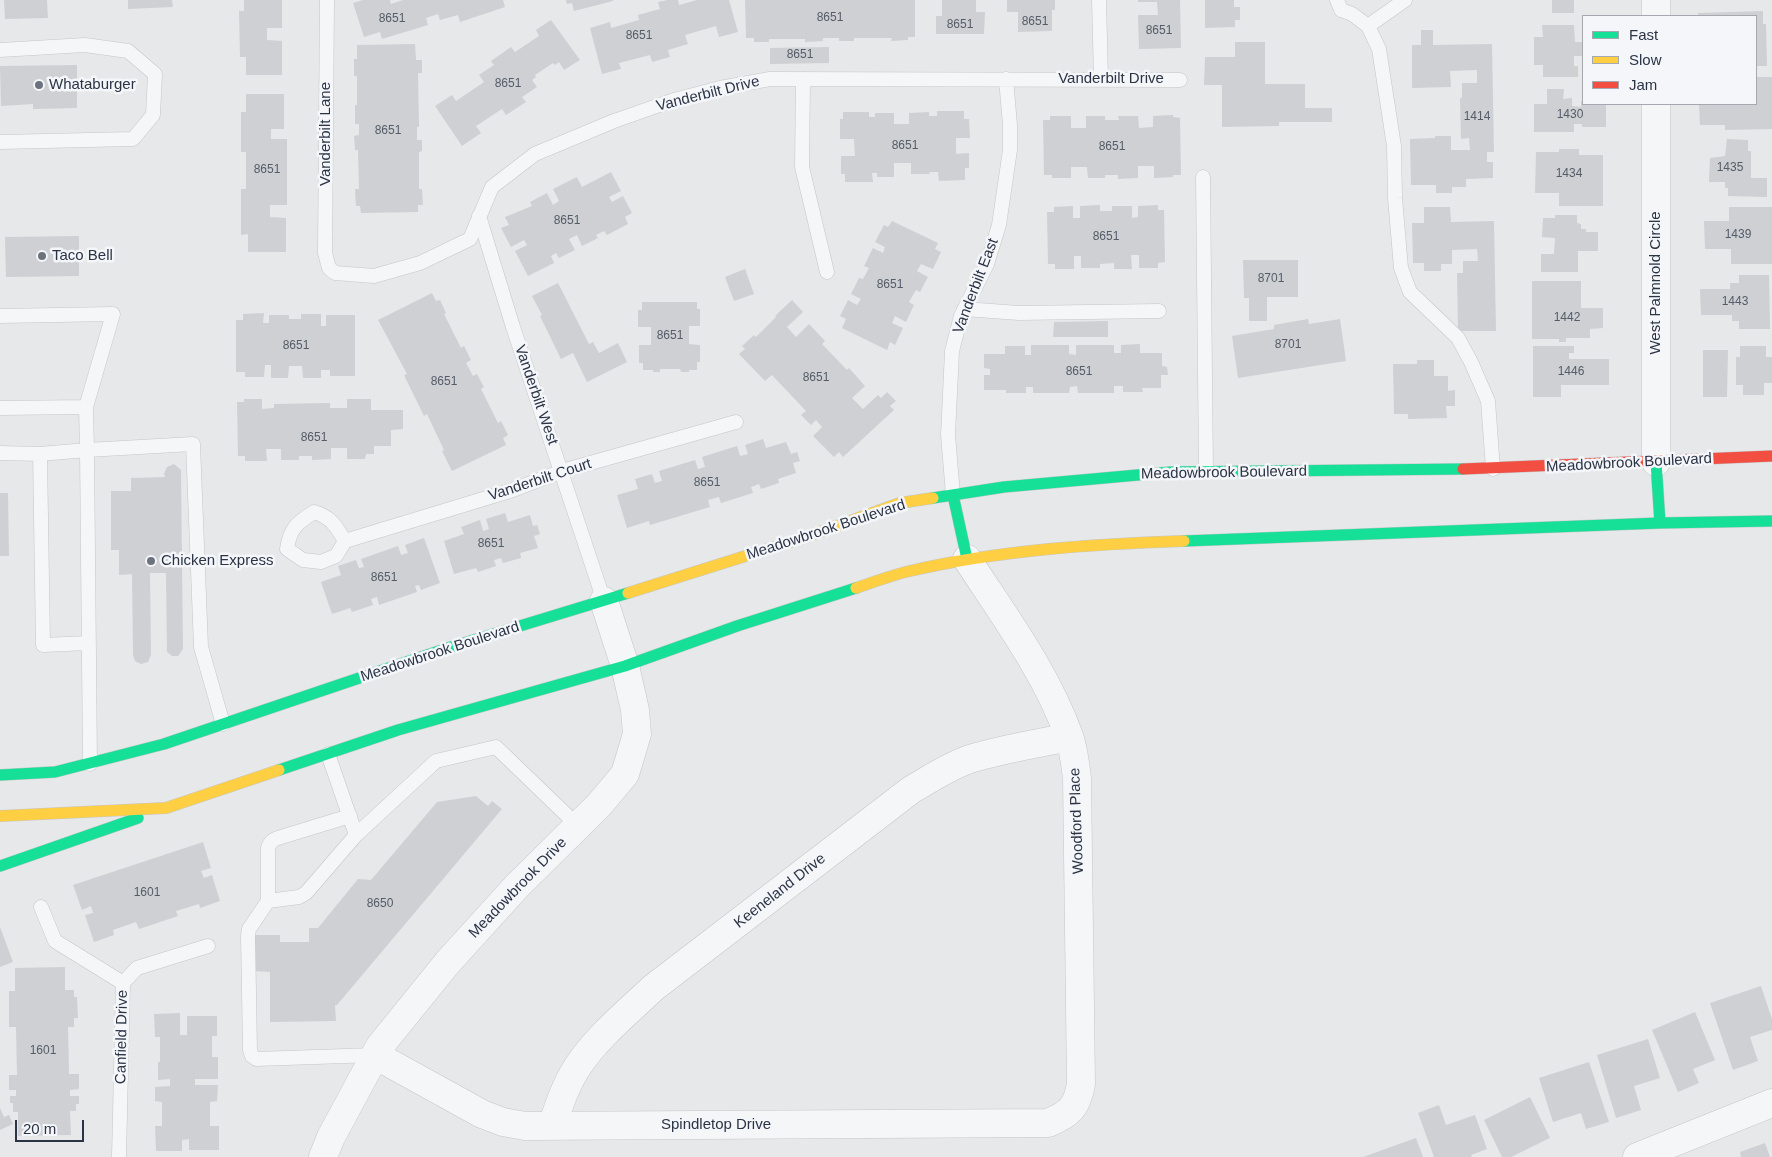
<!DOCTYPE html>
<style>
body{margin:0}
#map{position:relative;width:1772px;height:1157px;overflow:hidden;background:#e6e8ea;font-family:Helvetica,sans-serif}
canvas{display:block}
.legend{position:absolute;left:1582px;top:15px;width:175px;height:90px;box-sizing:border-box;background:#f4f6f9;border:1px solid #a4a8b1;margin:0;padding:6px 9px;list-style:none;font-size:15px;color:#2b3445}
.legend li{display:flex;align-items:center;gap:10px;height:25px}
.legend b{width:25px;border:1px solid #a4a8b1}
.scale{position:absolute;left:15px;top:1120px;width:69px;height:22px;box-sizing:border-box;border:2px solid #2b3445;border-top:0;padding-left:6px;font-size:15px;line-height:18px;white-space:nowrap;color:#2b3445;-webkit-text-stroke:4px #f4f6f9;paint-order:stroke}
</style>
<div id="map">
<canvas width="1772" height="1157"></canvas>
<ul class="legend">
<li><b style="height:6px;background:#16e098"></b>Fast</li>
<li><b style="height:6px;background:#ffcf43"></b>Slow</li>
<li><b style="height:6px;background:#f24e42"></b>Jam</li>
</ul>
<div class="scale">20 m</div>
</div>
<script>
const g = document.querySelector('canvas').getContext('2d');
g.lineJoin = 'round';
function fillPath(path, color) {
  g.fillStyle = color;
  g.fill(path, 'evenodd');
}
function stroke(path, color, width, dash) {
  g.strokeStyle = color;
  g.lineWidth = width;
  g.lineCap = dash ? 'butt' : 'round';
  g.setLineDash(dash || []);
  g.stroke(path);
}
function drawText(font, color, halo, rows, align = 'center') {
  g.font = font + ' Helvetica,sans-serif';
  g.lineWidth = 5;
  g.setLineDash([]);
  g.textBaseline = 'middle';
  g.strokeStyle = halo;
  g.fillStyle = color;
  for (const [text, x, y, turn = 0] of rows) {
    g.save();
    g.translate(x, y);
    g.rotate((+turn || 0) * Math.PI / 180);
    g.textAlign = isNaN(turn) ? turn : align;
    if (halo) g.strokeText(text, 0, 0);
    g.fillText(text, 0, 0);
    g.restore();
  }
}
fillPath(new Path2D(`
 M4,0H47L48,18L5,19Z
 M128,0H172L173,7L128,9Z
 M244,0H282V28H267V40L282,41V75H246V57H240L239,11H244Z
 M363,0H390L391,4L403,0H503L505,7L460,22L458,15L440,20L438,14L426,18L428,25L382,39L380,32L364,37L353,3Z
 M566,0H613V1L574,11L572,3L567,4Z
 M668,0H678L679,5L697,0H729L738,32L719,37L716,26L685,35L688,44L668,50L670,57L652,62L650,55L619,63L621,69L602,74L590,28L610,22L611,28L639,20L638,15L660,9L658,2Z
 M745,0H915V37H908V40L891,41L892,38H854V41H839V38H823V41L805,42V39H769V42H754V38H746Z
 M942,0H976V12H985L984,34H936V16H942Z
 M1007,0H1055V10H1052V31L1018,32V12H1007Z
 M1138,0H1180L1181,48L1139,49L1138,15H1158L1157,2H1138Z
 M1205,0H1234V7H1240V20H1235V27L1205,28Z
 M1552,0H1574V13H1552Z
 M1763,11V24H1766L1767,66H1756V16H1698V13Z
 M551,20L580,60L564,70L559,62L555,65L553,63L535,75L536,77L532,80L537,87L522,97L526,102L506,115L502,109L476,126L481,133L462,146L435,106L452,95L456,101L484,82L479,75L494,65L491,61L511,47L515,52L539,36L536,30Z
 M1542,25H1574L1575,42H1583V56H1574V66H1578V77H1543V65H1534V37H1543Z
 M1421,30H1433V45L1492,44L1494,152H1487V162H1493V178L1466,179V187H1452V193H1436V185H1411L1410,139L1435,138V136H1451V150H1470L1469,138L1461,139L1460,98H1462V83H1477V70L1450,71L1451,87L1412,88V45H1421Z
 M1235,42H1265V84H1305V108H1332V122H1279V126L1222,127V85H1204L1205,57H1235Z
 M415,44L416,60H422V73H418L419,127H417V140H422V151L419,152V189H422L423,205H418V212L361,213L360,206H356L355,189H359L358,150H355L354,136L359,135V124H355V105H357V76H354V59H357V45Z
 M829,47V63L770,64V48Z
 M77,65V108L33,109V104L1,106L0,66Z
 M1756,77H1772V129L1725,130V125H1700L1699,104H1756Z
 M1547,89H1564L1563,99L1572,98V106L1581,107V101H1583V104H1606V127H1582V124H1574V132H1534V104H1547Z
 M246,94H284V129H271V139H287V205H270V217L286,218V252H248V234L241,235V189H246V152H241V112H246Z
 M937,111H964V119H969L970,138H956V154L969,153V168H965V180L939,181L938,172H929L930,174H911V163H894V177H877V173H872L873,182H845V174H841V156H855L854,139H840V119H843V112H869V117H875V113H894V124H909V113L929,112V116H937Z
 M1173,115V117L1180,118L1181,175H1173V177L1154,178V166H1138V178L1118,179V175H1105V178H1088L1087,167H1071V178H1052V175H1044L1043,120H1050V116H1071V128H1086V116H1105V120H1119L1118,116H1138L1139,128L1153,127V116Z
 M1727,139L1748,140V151H1751V178H1767V197L1728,196V188H1725V182H1709L1710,158L1725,156Z
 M1559,149H1579V155H1603V206H1559V193H1535L1536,152H1559Z
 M611,172L621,191L609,197L612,202L623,196L632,213L625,217L628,224L607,235L604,231L596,235L598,238L582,246L577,235L569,239L575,250L559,258L556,253L551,256L554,263L528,276L515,251L527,245L524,240L511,247L501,228L509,225L505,217L532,206L530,202L547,193L553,205L559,201L553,189L577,177L582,187Z
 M1100,205V211H1112V206H1132V218L1138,217V206L1158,205V210H1164L1165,262L1158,263V268H1139V255H1131L1132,269H1114V263L1100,264V268H1081V256H1074V269H1055V264H1048L1047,212H1054V207L1073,206V218H1080V206Z
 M1424,207H1450L1451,222L1494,221L1496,331H1458L1457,273H1463V261H1478L1477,249L1452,250V264H1441V271H1424V263H1413L1412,223H1424Z
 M1729,207H1772V264H1731V249H1705L1704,221H1729Z
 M1555,215H1577V223L1581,224V229H1586V232H1598V251H1578V272H1541V254H1554L1555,238L1542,237L1543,218H1555Z
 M892,221L938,243L935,249L941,252L933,269L921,264L917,271L928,277L920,292L916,290L909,302L914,305L906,322L895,316L892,323L903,328L895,345L890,342L887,350L842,328L846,319L840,316L848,300L857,305L861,299L851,294L859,278L863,279L869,268L864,266L873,248L883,253L885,247L875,242L884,225L888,227Z
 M79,236V276L6,277L5,237Z
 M1243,260H1298V297H1267V321H1249V298H1244Z
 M745,269L754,294L734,301L725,277Z
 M1739,275H1769L1770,329H1739V321H1732V315H1701L1700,289H1730V283H1739Z
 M1532,281H1581V308H1603V328L1590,329V338H1566V342H1559V339H1532Z
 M558,283L589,344L593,342L599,353L618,343L627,362L587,382L573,353L561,359L540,316L542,315L532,296Z
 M432,293L436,301L440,300L446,313L444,314L461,348L464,346L471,360L466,363L473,376L477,374L484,387L481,389L498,423L501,421L508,435L503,438L506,445L452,471L442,451L444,450L427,414L424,416L404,375L407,374L378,320Z
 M792,300L803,312L787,327L796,337L809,324L825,341L822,344L847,370L849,368L865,386L852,398L863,409L878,395L881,398L887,392L896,401L890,406L894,410L843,457L839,452L834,457L813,436L822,427L816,420L811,425L801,415L806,411L772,375L765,381L739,354L745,349L742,346L754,335L756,337L776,317L775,316Z
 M642,302H697V309H700V326H689V344L700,345V362H697V370H689V372H681L680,369H660V372H653V370H643V363H639V345H651V327H638V310H642Z
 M264,313L263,323H269V315H289V319H301V314H321V326H326V315H355V376H330V370H321V378H303L302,366H289L288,378H271V365H265L264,377H245V372H236V320H243V314Z
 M1308,319L1309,324L1340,319L1346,361L1238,378L1232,336L1274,329V325Z
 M1108,321V337H1053L1054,322Z
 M1140,344V353H1162V366L1167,367L1168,375H1161V388H1142L1143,392H1123V386H1114V393H1078L1077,386L1070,387L1069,393H1033V387H1026V393H1006V390H984V375H990V369L984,368V354H1005V346H1025V355H1031V345H1069V354L1076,355V345H1114V353H1121V345Z
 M1533,346H1574V353H1569V359H1609V385H1561V397H1533Z
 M1740,346H1766V357H1772V383H1764V395H1743V385H1736V357H1740Z
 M1703,350H1728L1727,397H1703Z
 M1417,360H1434V376H1448V391L1455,390V406H1446L1447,418L1408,419V414H1394L1393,364H1417Z
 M244,399H262V409L274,408V404L330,403V408H347V399H371V410H403V429L391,430V446H374V454H366L365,459H347V448H331V459L312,460V456H299V460H281V449H266L267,461H245V456H238L237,402H244Z
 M763,439L766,448L786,442L791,454L797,452L800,461L793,463L796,473L778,479L779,483L761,489L759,484L751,487L753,493L721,503L719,497L708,500L710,507L650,525L649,521L627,528L617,495L638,489L635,479L652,474L655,483L662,481L659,471L695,460L698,469L705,467L702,457L737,446L740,456L748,454L745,445Z
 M174,464L181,470L183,649L178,656H172L167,652L166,573H150L151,655L148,662L141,664L135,661L133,655L132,574L119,575V550H111V491H131V478L165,477L164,474L167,467Z
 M0,493H8L9,556H0Z
 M505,513L508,522L530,515L533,526L537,525L540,534L534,536L538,548L520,553L521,558L503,563L501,558L494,560L496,566L478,572L476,568L454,574L444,541L464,534L461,527L480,520L483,531L489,529L486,519Z
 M424,538L440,583L421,590L419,585L415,586L417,592L379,605L377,597L371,599L373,605L352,612L350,608L332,614L321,582L341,575L338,566L356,560L359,568L364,567L361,559L398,546L401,555L408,553L405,545Z
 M476,796L488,806L492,801L502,809L337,1005H335L336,1021L270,1022V972L253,971L252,935H280V942H309V928H318L358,879L371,880L437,802Z
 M203,842L211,868L201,871L204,878L212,875L220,901L200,908L199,904L176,911L178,916L139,929L136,922L113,930L114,935L94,942L85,915L93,913L91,906L82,910L73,885Z
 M0,927L13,962L0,967Z
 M65,967V990H74V997H77L78,1018H74V1027H68L69,1074H79V1089L70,1090V1096H79V1104H76V1111H70L71,1135L18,1136V1112H13V1103H10V1096H16V1090H9V1075H17L16,1027H9V991H15V968Z
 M1761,986L1772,1019V1030L1750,1037L1758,1061L1733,1070L1710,1003Z
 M1695,1012L1715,1060L1693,1069L1699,1083L1678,1092L1652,1030Z
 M180,1013V1035H187V1016H217V1036H212V1057H218V1079H195V1085H218L217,1101L210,1102V1126H219V1150H189V1139L182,1140V1151H156L155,1126H162V1102L155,1101V1087L170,1086V1079L158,1080V1062H160V1037H155L154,1014Z
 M1648,1039L1660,1078L1634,1086L1641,1110L1616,1118L1597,1055Z
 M1589,1062L1609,1122L1586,1129L1581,1113L1553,1122L1539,1078Z
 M1530,1097L1550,1138L1511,1157H1502L1484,1120Z
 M1439,1105L1446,1125L1475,1115L1487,1149L1471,1155L1472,1157H1434L1418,1113Z
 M0,1108L4,1117L9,1115L13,1124L0,1130Z
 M1416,1138L1423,1157H1363Z
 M1765,1143L1770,1157H1741L1740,1152Z`), '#ced0d3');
const lane = new Path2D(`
 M327,0L325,253L329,268L335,273L374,276L420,263L470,239L492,187L535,154L614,121L674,100L720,88L770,79L1180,80
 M1099,0L1101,79
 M1337,0L1341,10L1352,14L1368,26L1379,49L1394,146L1395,198L1401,268L1410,292L1458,338L1471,362L1488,401L1493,469
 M1368,26L1405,0
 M0,50L85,45L128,51L155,74L153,115L133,139L0,142
 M803,79L802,167L827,272
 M1203,177L1206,472
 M479,216L513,327L604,601
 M964,309L1019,313L1159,311
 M0,316L113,314L86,407
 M0,408L86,407L87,450L40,454
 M0,453L40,454L43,645L88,643
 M953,495L948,435L952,351L961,316L987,264L999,225L1010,150V125L1006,79
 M314,512C331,517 336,526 345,541L336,556L321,562L303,560L287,549C290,528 297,523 314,512Z
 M345,541L513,490L562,471L736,422
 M328,754L356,835L436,761L496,747L578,826
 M90,764L87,450L193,444L201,647L223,724
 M356,835L306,893L299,897L268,901L249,929L248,936L250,1050L252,1056L256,1059L375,1055
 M268,901V848C270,841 274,839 281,837L350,816
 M41,907L55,941L123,983
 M119,1157L123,983L137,968L208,946`);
const street = new Path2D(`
 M1656,0V16
 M1656,104V462
 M375,1055L482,1114L503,1122L525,1126L1048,1123C1070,1114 1077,1107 1081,1084L1077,778C1075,764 1074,750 1069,736C1046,672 1004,616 967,559
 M552,1126C559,1105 566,1084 578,1066C598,1036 628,1012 653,988L911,790C930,779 949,766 970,759C1002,749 1036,744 1069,737
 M323,1157L331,1137L380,1046L448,962L517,886L599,805L625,774L637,734L635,710L625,666L604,601
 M1637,1157L1772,1103`);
const fast = new Path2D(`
 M1656,462L1660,523
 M953,495L967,559
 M933,498L1004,487L1171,472L1463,469
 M1184,541L1660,523L1772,521
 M279,770L398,730L625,666L737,626L856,588
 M0,775L55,772L164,744L451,647L628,593
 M0,866L138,818`);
const slow = new Path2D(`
 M856,588C874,582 892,575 910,571C1000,550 1093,544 1184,541
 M628,593L806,537L900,503L933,498
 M0,816L166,808L279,770`);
const jam = new Path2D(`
 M1463,469L1772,456`);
stroke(lane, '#c4c6c8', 15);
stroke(street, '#c4c6c8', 29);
stroke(fast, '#c4c6c8', 12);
stroke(slow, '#c4c6c8', 12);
stroke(jam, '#c4c6c8', 12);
stroke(lane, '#f5f6f7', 14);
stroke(street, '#f5f6f7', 28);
stroke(fast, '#16e098', 11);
stroke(slow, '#ffcf43', 11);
stroke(jam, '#f24e42', 11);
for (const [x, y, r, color] of [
 [39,85,5,"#6c737f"],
 [42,256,5,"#6c737f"],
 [151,561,5,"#6c737f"]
]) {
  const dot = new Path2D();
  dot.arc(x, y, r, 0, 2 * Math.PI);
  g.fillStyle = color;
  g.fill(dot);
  stroke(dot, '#f4f6f9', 2);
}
drawText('12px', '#545c69', null, [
 ["8651",830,18],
 ["8651",392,19],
 ["8651",1035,22],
 ["8651",960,25],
 ["8651",1159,31],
 ["8651",639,36],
 ["8651",800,55],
 ["8651",508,84],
 ["1430",1570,115],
 ["1414",1477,117],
 ["8651",388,131],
 ["8651",905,146],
 ["8651",1112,147],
 ["1435",1730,168],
 ["8651",267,170],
 ["1434",1569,174],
 ["8651",567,221],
 ["1439",1738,235],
 ["8651",1106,237],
 ["8701",1271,279],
 ["8651",890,285],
 ["1443",1735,302],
 ["1442",1567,318],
 ["8651",670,336],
 ["8701",1288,345],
 ["8651",296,346],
 ["8651",1079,372],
 ["1446",1571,372],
 ["8651",816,378],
 ["8651",444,382],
 ["8651",314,438],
 ["8651",707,483],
 ["8651",491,544],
 ["8651",384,578],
 ["1601",147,893],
 ["8650",380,904],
 ["1601",43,1051]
]);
drawText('15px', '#2b3445', '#f4f6f9', [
 ["Vanderbilt Drive",1111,79],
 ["Vanderbilt Drive",708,94,-14],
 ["Vanderbilt Lane",326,134,-90],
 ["West Palmnold Circle",1656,283,-90],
 ["Vanderbilt East",976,286,-69],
 ["Vanderbilt West",536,395,71],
 ["Meadowbrook Boulevard",1629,463,-3],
 ["Meadowbrook Boulevard",1224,473,-1],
 ["Vanderbilt Court",540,480,-18],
 ["Meadowbrook Boulevard",826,530,-18],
 ["Meadowbrook Boulevard",440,652,-18],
 ["Woodford Place",1077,821,-92],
 ["Meadowbrook Drive",518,888,-46],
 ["Keeneland Drive",780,891,-38],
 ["Canfield Drive",122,1037,-89],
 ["Spindletop Drive",716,1125]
]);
drawText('15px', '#2b3445', '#f4f6f9', [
 ["Whataburger",49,85],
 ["Taco Bell",52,256],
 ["Chicken Express",161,561]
], 'left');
</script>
